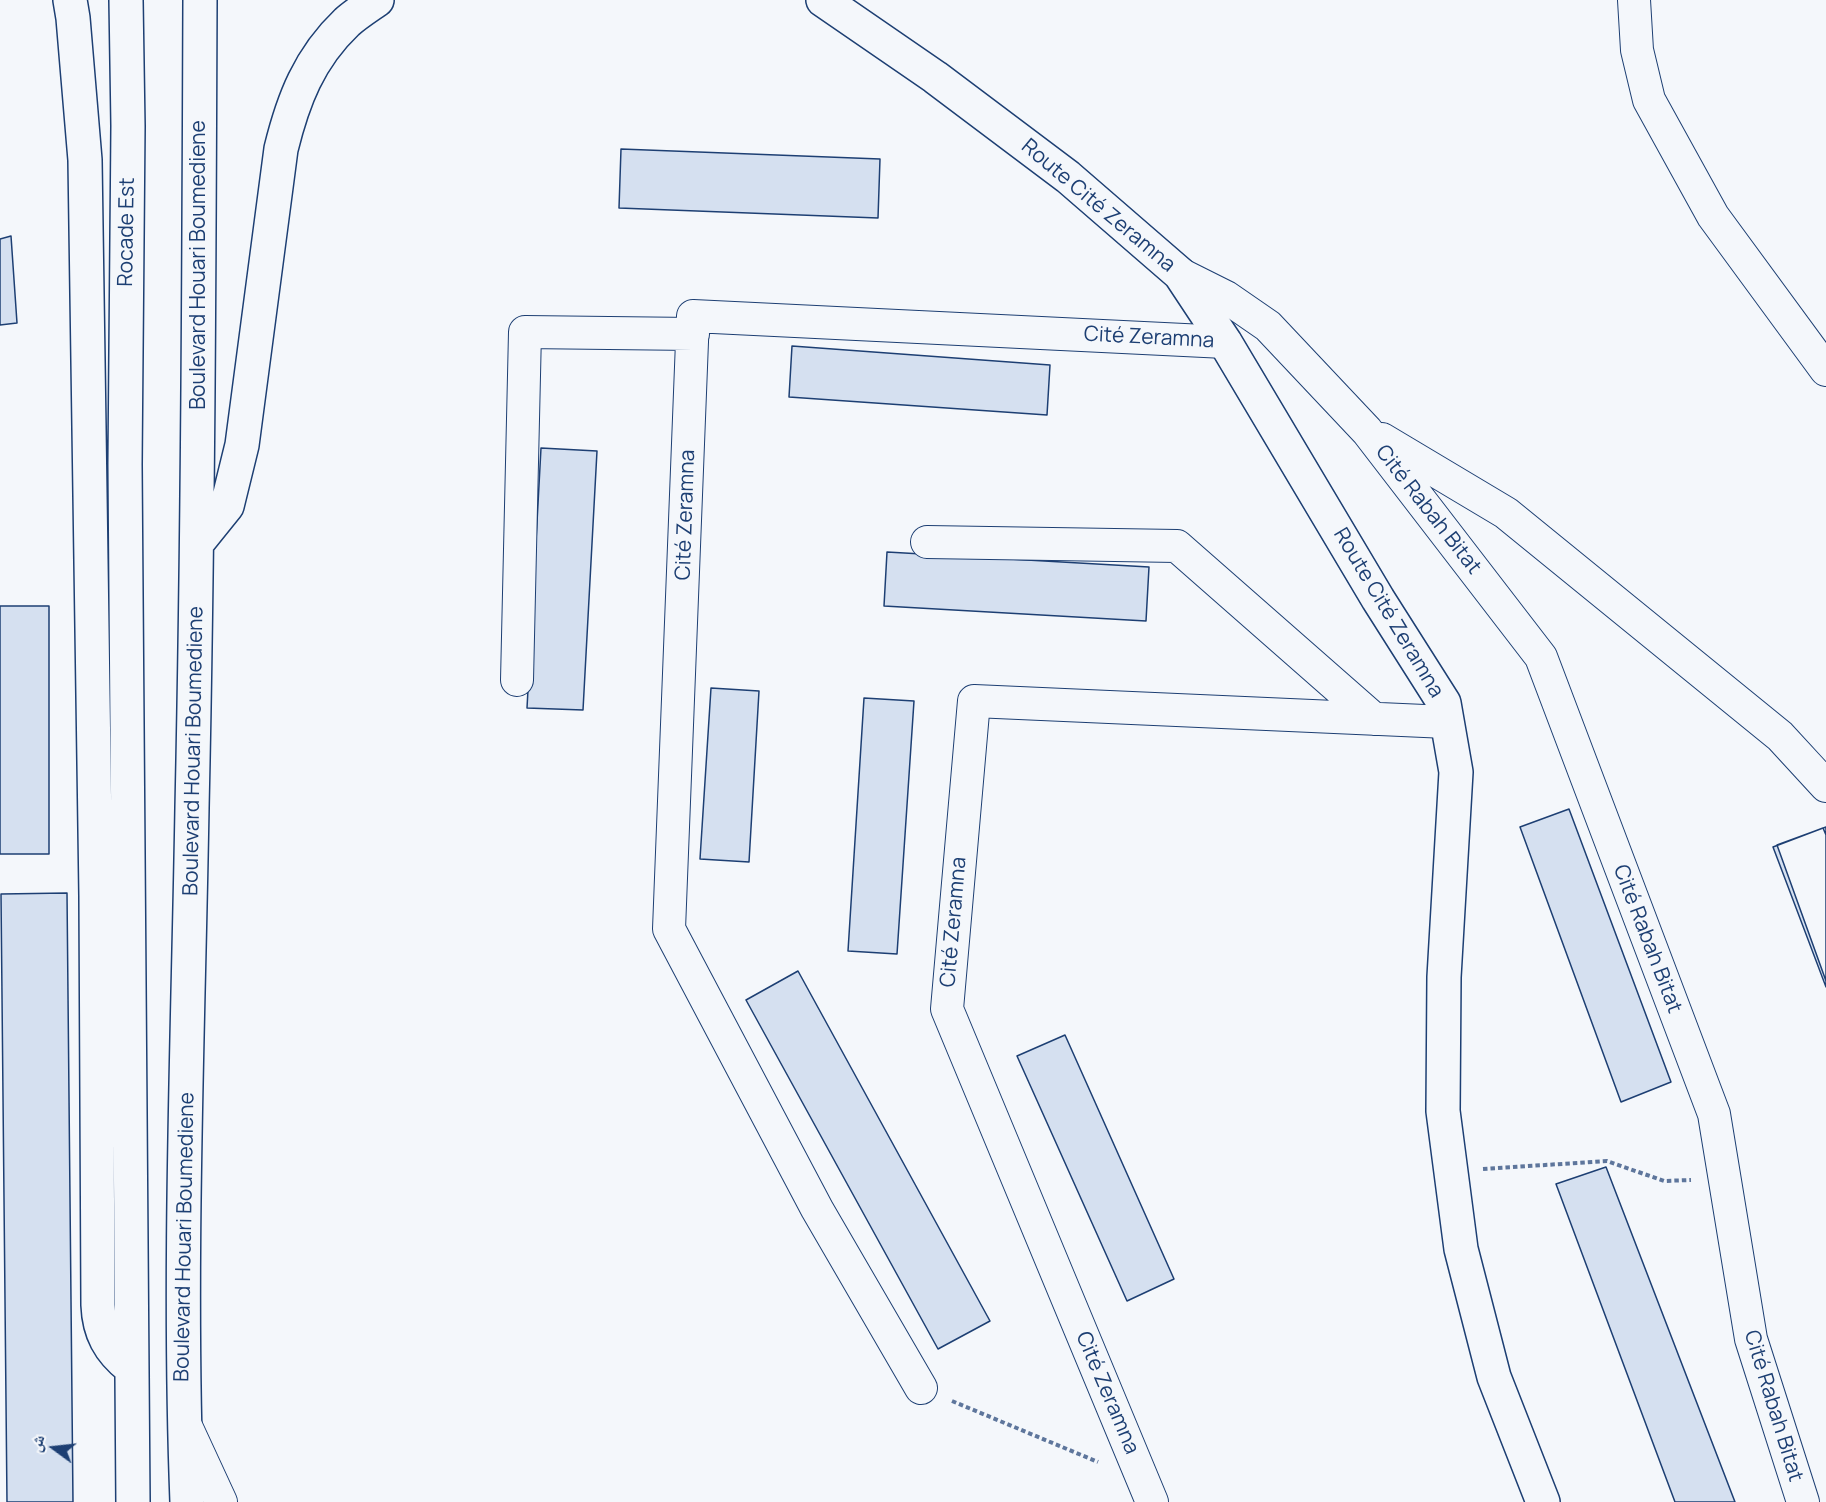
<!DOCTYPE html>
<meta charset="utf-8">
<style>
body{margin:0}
#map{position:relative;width:1826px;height:1502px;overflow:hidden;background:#f4f7fb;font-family:Manrope,"Noto Naskh Arabic",sans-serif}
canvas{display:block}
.north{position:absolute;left:24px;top:1418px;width:60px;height:60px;-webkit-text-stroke:4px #f4f7fb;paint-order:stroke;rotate:285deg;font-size:16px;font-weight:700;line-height:24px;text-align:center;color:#1d3f73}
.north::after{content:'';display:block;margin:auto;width:21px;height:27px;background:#1d3f73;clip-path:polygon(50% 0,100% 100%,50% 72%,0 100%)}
</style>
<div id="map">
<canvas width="1826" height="1502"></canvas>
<div class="north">ش</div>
</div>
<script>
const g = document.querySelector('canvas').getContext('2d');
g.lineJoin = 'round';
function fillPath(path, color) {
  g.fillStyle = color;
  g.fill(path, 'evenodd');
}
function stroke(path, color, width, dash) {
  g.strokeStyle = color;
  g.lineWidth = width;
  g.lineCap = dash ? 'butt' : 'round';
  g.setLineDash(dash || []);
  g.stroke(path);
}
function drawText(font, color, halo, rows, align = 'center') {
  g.font = font + ' Manrope,sans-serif';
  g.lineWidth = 4.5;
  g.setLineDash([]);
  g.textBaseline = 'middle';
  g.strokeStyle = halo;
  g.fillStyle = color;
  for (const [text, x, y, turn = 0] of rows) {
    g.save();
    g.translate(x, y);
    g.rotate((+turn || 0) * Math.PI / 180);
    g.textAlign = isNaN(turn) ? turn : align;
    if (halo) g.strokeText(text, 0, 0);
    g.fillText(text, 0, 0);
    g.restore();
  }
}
const building = new Path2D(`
 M621,149L880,159L878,218L619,208Z
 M11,236L17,323L0,325V239Z
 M792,346L1050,365L1047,415L789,397Z
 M541,448L597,451L583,710L527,708Z
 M887,552L1149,567L1146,621L884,606Z
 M0,606H49V854H0Z
 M711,688L759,691L749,862L700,859Z
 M864,698L914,701L897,954L848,951Z
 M1569,809L1671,1082L1621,1102L1520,827Z
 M1826,827V981L1777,845Z
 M1823,828L1826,835V987L1773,847Z
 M67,893L73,1502H7L1,894Z
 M798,971L990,1321L938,1349L746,1000Z
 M1065,1035L1174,1279L1127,1301L1017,1056Z
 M1606,1167L1735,1502H1675L1556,1184Z`);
fillPath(building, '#d5e0f0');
stroke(building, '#1d3f73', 1.5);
const street = new Path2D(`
 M1634,0L1637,50L1649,100L1713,216L1826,370
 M1180,274L1226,297L1268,326L1367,431L1541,657L1714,1114L1751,1339L1803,1502
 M1382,439L1506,513L1780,736L1826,786
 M927,542L1177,546L1374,719
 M517,680L525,332L693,334
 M921,1388L817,1209L669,929L693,316L1225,342
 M185,1424L221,1502
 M1152,1502L947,1009L974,701L1447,722`);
const secondary = new Path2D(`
 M823,0L935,77L1068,177L1180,274L1225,342L1378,599L1444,703L1456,772L1444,977L1443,1111L1461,1249L1494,1377L1543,1502`);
const highway = new Path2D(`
 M70,0L73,18L85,160L96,896L98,1305C99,1332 109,1351 131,1368
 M126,0L128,126L125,464L133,1502
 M198,542L227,506L242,445L281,149C293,100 309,58 347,22C356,14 367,7 377,0
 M187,1502C178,1271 188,1039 192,808C198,538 199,269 200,0`);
stroke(street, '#1d3f73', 34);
stroke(secondary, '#1d3f73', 36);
stroke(highway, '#1d3f73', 36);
stroke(new Path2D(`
 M1483,1169L1607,1161L1664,1181L1691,1180
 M952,1401L1098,1462`), '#5e769c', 4, [4.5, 3]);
stroke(street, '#f4f7fb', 32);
stroke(secondary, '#f4f7fb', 33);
stroke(highway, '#f4f7fb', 33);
drawText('21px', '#1d3f73', '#f4f7fb', [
 ["Route Cité Zeramna",1098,206,40],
 ["Rocade Est",127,232,-89],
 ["Boulevard Houari Boumediene",199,265,-90],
 ["Cité Zeramna",1149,338,3],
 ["Cité Rabah Bitat",1428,510,52],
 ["Cité Zeramna",686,515,-88],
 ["Route Cité Zeramna",1388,613,59],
 ["Boulevard Houari Boumediene",194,751,-89],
 ["Cité Zeramna",954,922,-85],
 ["Cité Rabah Bitat",1647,939,69],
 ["Boulevard Houari Boumediene",185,1237,-89],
 ["Cité Zeramna",1107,1393,67],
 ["Cité Rabah Bitat",1773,1406,73]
]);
</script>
